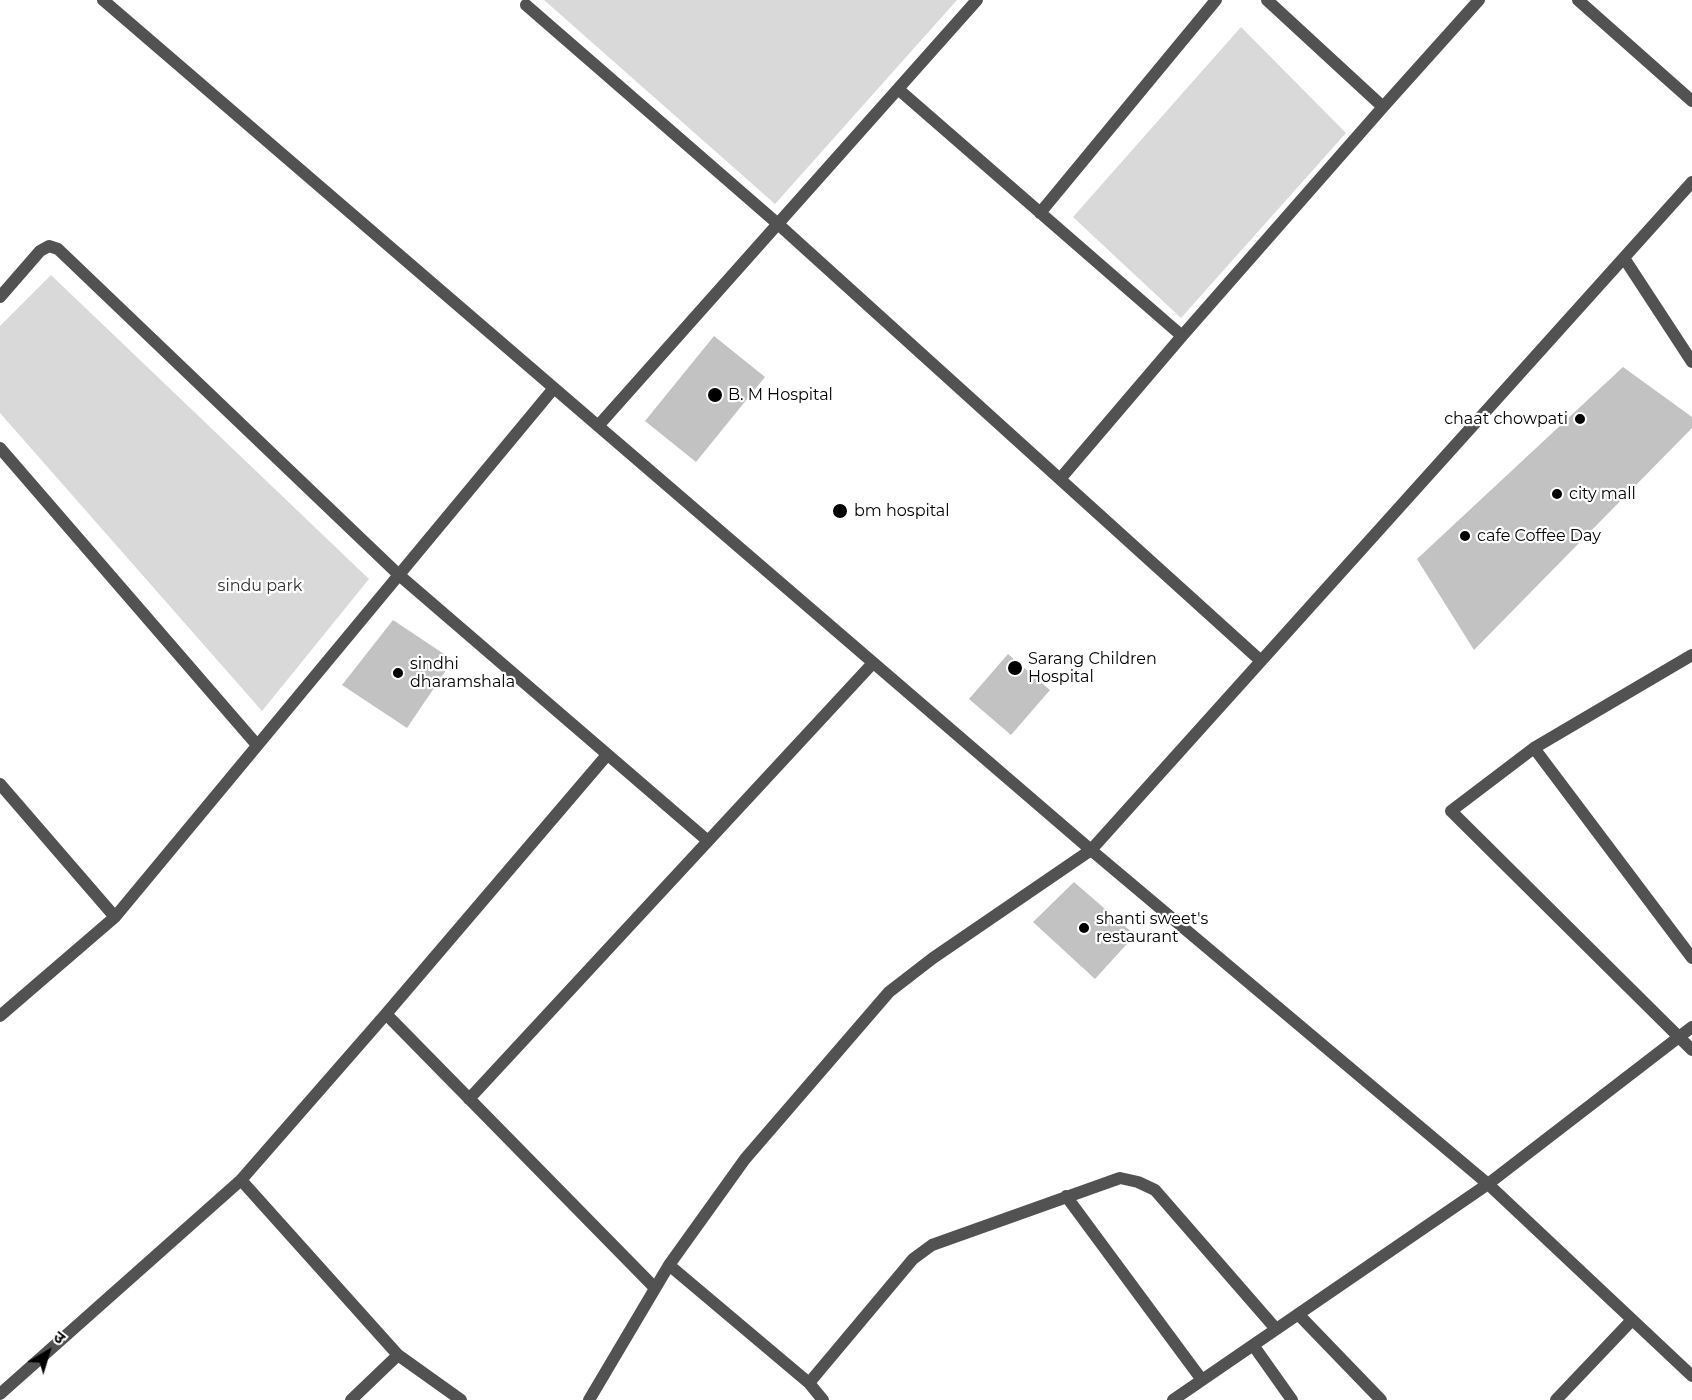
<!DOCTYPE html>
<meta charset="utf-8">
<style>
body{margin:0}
#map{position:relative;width:1692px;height:1400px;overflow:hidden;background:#fff;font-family:Montserrat,"Noto Sans Devanagari",sans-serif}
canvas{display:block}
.north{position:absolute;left:18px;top:1322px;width:60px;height:60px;-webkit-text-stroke:4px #fff;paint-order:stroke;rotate:38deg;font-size:16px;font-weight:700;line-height:24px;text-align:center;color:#000}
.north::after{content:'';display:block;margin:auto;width:21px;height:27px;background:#000;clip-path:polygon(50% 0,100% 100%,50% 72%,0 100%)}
</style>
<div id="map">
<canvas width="1692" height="1400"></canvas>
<div class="north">उ</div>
</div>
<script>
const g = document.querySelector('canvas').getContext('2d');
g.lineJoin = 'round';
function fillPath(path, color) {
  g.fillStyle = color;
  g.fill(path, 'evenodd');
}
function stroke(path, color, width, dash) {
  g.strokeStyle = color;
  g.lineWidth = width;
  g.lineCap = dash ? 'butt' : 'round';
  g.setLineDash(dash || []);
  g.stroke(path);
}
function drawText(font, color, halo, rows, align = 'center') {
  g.font = font + ' Montserrat,sans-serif';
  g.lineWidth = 4.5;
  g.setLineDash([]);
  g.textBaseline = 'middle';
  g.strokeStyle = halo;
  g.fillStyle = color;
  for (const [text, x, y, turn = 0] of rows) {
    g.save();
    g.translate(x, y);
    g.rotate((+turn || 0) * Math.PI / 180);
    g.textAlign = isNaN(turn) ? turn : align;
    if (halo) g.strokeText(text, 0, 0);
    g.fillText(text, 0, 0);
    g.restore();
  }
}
fillPath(new Path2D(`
 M544,0H957L775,204Z
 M1241,27L1346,133L1181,318L1073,217Z
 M51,275L369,579L262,711L0,413V326Z`), '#d9d9d9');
fillPath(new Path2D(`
 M714,336L765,377L696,462L645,421Z
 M1623,367L1692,417V428L1474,650L1417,559Z
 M393,620L453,660L407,728L342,685Z
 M1008,654L1050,690L1011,735L969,699Z
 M1074,882L1135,935L1095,979L1033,922Z`), '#c2c2c2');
stroke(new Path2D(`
 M103,0L1091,850L1488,1184L1692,1376
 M1267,0L1383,107L1479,0
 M1578,0L1692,101
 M526,5L778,224L1261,661
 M898,89L1182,336L1383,107
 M1040,213L1216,0
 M1624,258L1692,362
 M0,297L40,251L49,246L58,249L399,575L708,841
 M598,426L977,0
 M0,448L257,745
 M1060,479L1182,336
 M1534,748L1692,655
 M607,755L386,1014L655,1288
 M0,784L115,917
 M1692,958L1534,748L1451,811L1692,1050
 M0,1016L115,917L554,388
 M469,1099L873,663
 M241,1180L386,1014
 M1066,1196L1202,1380
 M669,1265L809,1383L823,1400
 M1298,1314L1381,1400
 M1253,1345L1292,1400
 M809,1383L913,1259L932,1245L1120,1178L1138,1182L1155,1190L1276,1329
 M0,1394L241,1180L398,1355L461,1400
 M351,1400L398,1355
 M589,1400L669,1265L745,1159L889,992L933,958L1091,850L1692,182
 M1173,1400L1488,1184L1692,1027
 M1556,1400L1632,1320`), '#525252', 12);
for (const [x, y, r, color] of [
 [715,395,8,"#000"],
 [1580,419,6,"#000"],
 [1557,494,6,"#000"],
 [840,511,8,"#000"],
 [1465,536,6,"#000"],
 [1015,668,8,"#000"],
 [398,673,6,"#000"],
 [1084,928,6,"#000"]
]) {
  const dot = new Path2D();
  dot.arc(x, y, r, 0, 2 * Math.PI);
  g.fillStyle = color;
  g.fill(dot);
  stroke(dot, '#fff', 2);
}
drawText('16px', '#000', '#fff', [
 ["B. M Hospital",728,395],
 ["chaat chowpati",1568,419,"right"],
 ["city mall",1569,494],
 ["bm hospital",854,511],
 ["cafe Coffee Day",1477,536],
 ["Sarang Children",1028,659],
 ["Hospital",1028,677],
 ["sindhi",410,664],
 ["dharamshala",410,682],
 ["shanti sweet's",1096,919],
 ["restaurant",1096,937]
], 'left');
drawText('16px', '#303030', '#fff', [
 ["sindu park",260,586]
]);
</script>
